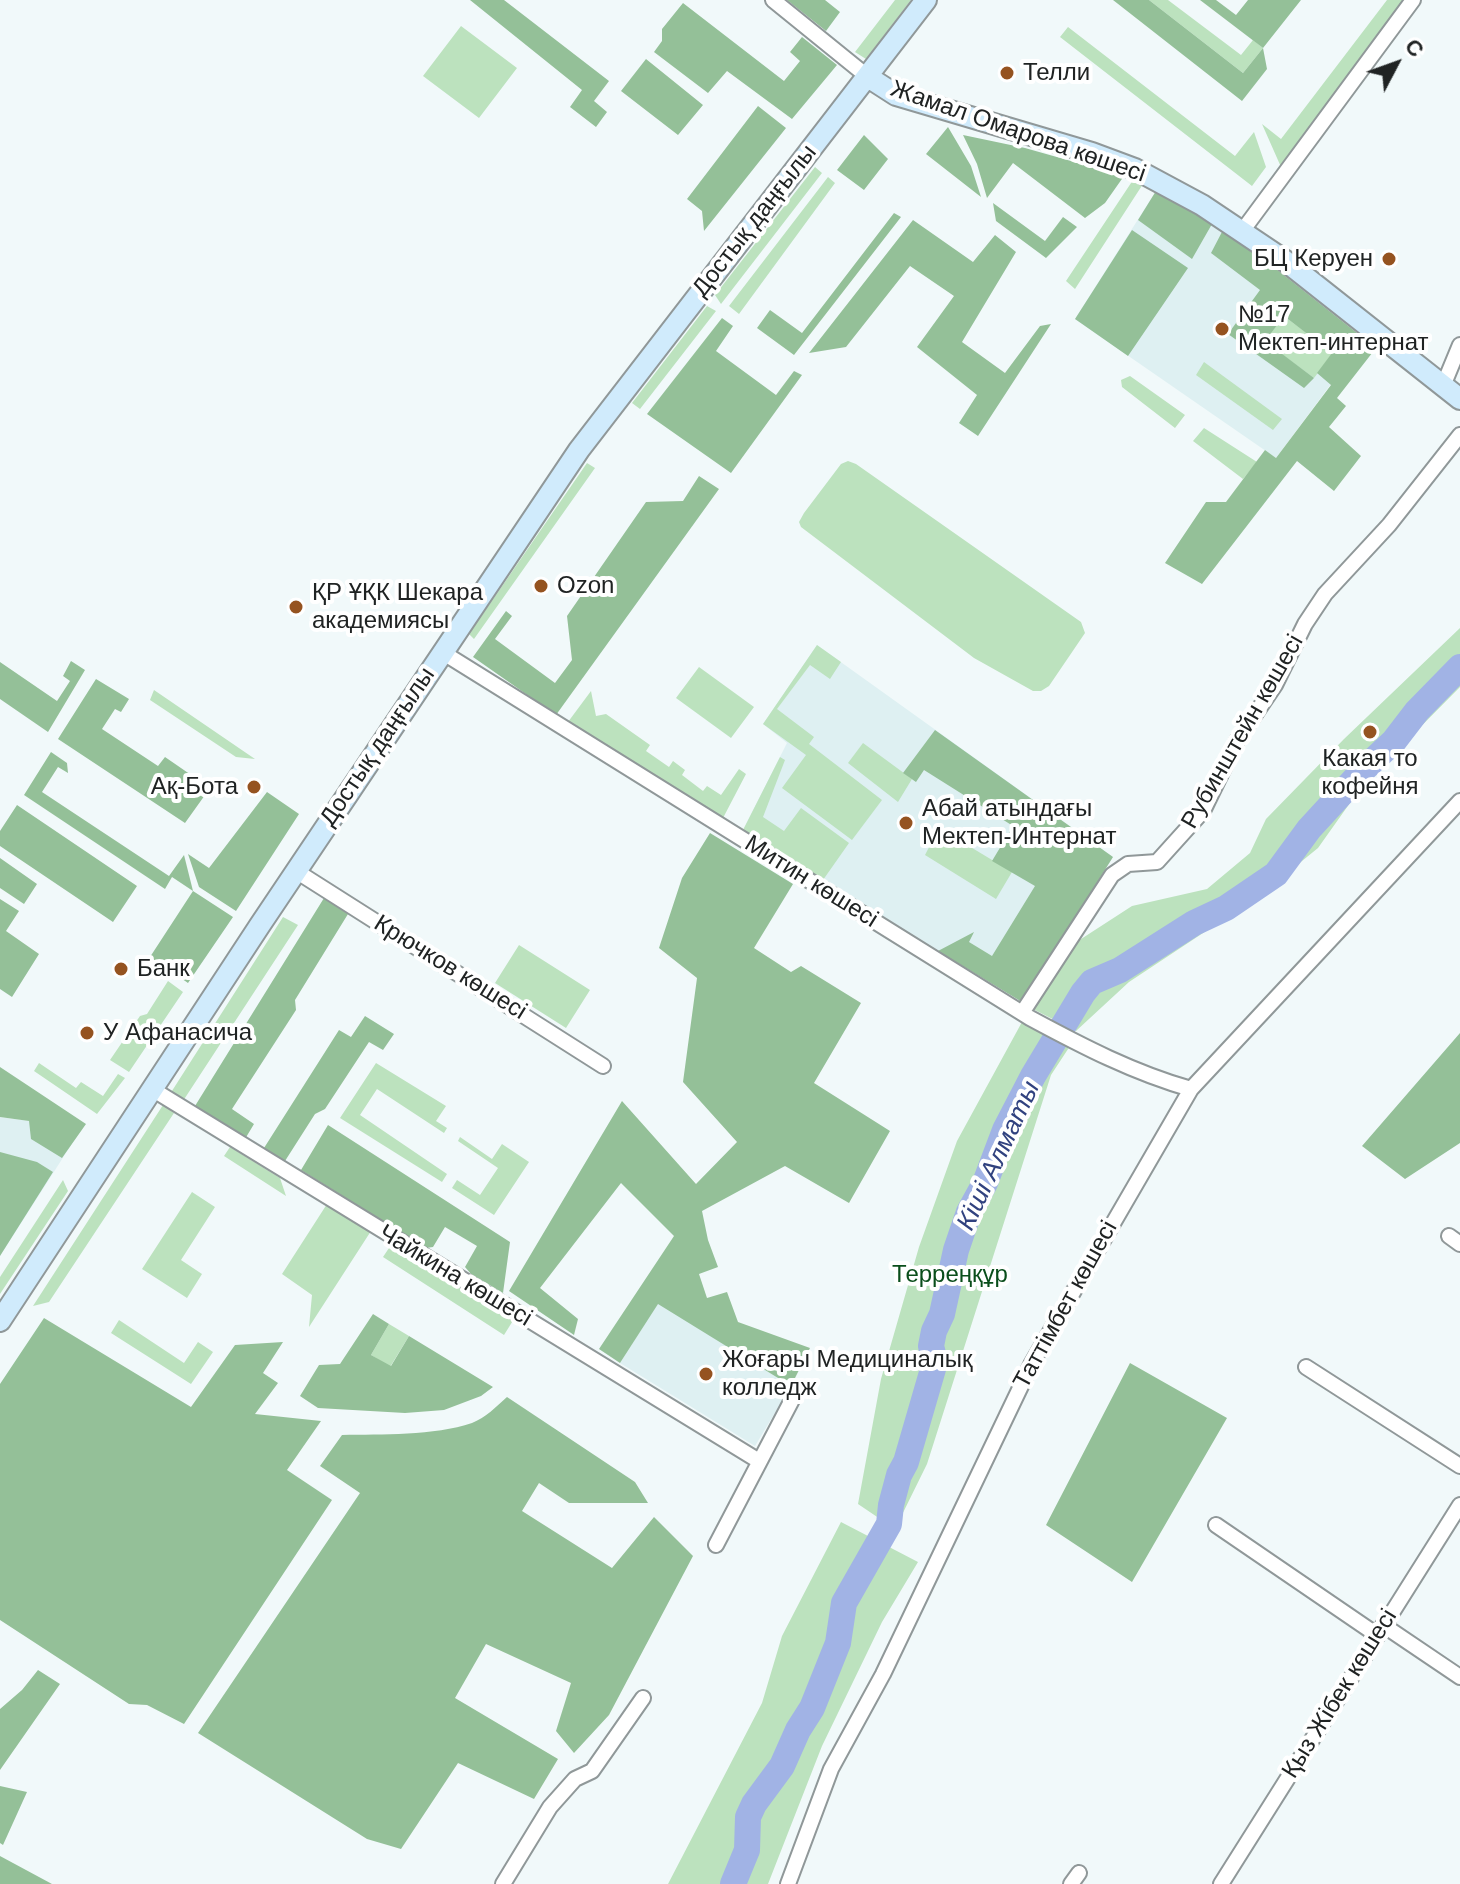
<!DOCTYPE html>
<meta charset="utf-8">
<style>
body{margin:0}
#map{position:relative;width:1460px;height:1884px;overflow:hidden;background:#f1f9fa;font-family:Arial,sans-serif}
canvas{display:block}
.north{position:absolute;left:1356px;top:24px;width:80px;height:80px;-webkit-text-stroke:6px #fff;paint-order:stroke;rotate:49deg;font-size:22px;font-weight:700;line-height:32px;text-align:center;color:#202323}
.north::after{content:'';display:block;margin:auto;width:28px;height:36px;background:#202323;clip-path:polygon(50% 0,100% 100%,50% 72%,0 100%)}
</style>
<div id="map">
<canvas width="1460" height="1884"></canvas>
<div class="north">С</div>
</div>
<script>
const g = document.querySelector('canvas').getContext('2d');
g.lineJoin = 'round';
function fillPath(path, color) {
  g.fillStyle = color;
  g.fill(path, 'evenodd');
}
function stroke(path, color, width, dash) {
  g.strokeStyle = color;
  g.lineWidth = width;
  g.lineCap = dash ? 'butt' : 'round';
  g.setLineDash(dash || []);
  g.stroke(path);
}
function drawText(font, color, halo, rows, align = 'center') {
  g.font = font + ' Arial,sans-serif';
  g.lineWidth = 8;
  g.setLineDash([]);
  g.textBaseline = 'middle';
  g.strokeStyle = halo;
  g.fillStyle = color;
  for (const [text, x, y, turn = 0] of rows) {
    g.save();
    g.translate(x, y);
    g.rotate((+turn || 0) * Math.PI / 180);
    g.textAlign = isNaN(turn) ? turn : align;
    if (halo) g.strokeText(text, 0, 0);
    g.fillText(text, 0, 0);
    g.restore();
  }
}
fillPath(new Path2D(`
 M1156,191L1237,238L1331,384L1276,458L1075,319Z
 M817,645L1113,857L1022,1002L743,830L787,743L763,724Z
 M0,1117L45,1123L73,1142L0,1256Z
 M658,1303L791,1386L755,1446L620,1363Z`), '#def0f2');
fillPath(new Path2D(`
 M895,0H911L866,59L855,52Z
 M1149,0H1168L1241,55L1253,40L1263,48L1243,73Z
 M1387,0H1403L1281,167L1262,124L1281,139Z
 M461,26L517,68L479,118L423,76Z
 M1068,27L1235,156L1254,132L1266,167L1252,186L1060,37Z
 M815,167L822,173L721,304L715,295Z
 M828,177L835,183L739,314L729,306Z
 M1133,180L1143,184L1075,289L1066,281Z
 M707,306L716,311L640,409L632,403Z
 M1284,316L1333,353L1314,378L1264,341Z
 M1204,362L1282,419L1273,430L1196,375Z
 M1130,376L1185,415L1175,428L1122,387L1121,380Z
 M1204,428L1257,462L1243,479L1193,441Z
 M848,461L856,464L1081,622L1085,633L1049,686L1041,691H1033L974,658L801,527L799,522L804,513L841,464Z
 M587,463L595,468L474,639L469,634Z
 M1460,628V687L1362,786L1318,848L1259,896L1129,982L1076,1031L1031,1008L1078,941L1132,906L1207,889L1250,853L1266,819L1344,739Z
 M817,645L841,662L830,679L810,665L777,709L814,737L809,744L882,800L852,840L782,788L806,755L763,724Z
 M699,667L754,707L731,738L676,698Z
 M154,690L255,759L236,757L150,700Z
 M591,691L596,716L606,714L650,745L646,751L669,767L673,761L685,770L682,775L703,791L707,786L721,795L739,769L746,774L723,818L568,722Z
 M863,743L912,779L898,802L848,763Z
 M780,757L785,760L763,817L784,831L801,808L849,843L823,880L743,830Z
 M939,828L1012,872L996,899L925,855Z
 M283,917L298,925L183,1101L170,1094Z
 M519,945L590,990L566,1028L495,983Z
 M168,981L183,992L129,1072L110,1060L140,1016L147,1014Z
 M1022,1022L1070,1046L1051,1075L927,1464L895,1529L858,1504L881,1379L919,1247L957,1141Z
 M39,1063L76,1088L81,1082L103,1096L118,1074L125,1078L97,1114L34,1071Z
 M376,1063L446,1106L436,1121L447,1128L444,1133L377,1089L360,1115L447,1174L442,1182L340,1118Z
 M163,1105L174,1113L49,1302L33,1306Z
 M460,1137L492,1159L502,1144L529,1162L494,1215L452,1188L457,1180L480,1195L498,1168L458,1141Z
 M230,1147L280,1178L286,1196L224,1156Z
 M63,1180L68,1191L0,1294V1277Z
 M192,1192L215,1207L181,1260L202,1274L187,1298L142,1269Z
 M327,1204L371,1231L309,1327L312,1295L282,1274Z
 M391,1245L514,1319L504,1335L383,1257Z
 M119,1320L184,1363L198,1342L213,1352L191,1384L111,1333Z
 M389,1324L409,1336L390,1367L371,1355Z
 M841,1522L918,1562L882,1622L822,1746L768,1884H668L762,1703L782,1636Z`), '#bce2be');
fillPath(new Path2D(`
 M470,0H504L609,81L594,101L607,112L596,127L570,107L582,90Z
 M787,0H825L840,12L826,31Z
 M1113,0H1149L1243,73L1263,48L1200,0H1216L1236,15L1248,0H1301L1263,48L1267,69L1242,101Z
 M683,3L784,81L800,61L790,52L802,37L837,65L792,119L727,71L708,93L654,52L662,41V29Z
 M646,59L703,105L678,135L621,91Z
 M758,106L786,128L704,231L702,211L687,199Z
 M948,127L971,166L981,197L926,154Z
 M864,135L888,159L864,190L837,170Z
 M963,135L1025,148L1124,176L1105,203L1085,218L1013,163L987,198L977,164Z
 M1156,191L1212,224L1192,259L1138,220Z
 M993,203L1045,241L1063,217L1077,227L1046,258L996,221Z
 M894,213L901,217L794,355L757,328L770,310L802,333Z
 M913,220L973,262L995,235L1016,252L962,342L1005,373L1040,326L1051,324L978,436L959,423L977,395L917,347L954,296L910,266L846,347L809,353Z
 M1132,230L1188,268L1128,356L1075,319Z
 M1223,230L1237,238L1376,348L1337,398L1346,406L1329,427L1361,456L1334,491L1297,461L1202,584L1165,563L1206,502H1226L1265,450L1276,458L1331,385L1317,373L1332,353L1284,316L1265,341L1314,378L1304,388L1228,334L1260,290L1211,253Z
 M722,318L733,326L716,351L776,395L794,371L802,375L731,473L647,414Z
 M699,476L719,489L556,715L473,657L506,611L512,616L495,639L555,683L572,660L567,616L646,502L683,501Z
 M71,661L85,670L48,732L0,699V662L57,701L70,681L63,676Z
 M96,679L129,699L121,712L115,709L102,729L158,766L165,757L210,788L185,823L58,739Z
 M935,730L1113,857L1022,1002L938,951L974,932L969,942L992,956L1035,886L992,861L1013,826L924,770L916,782L903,773Z
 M51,752L67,763L68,773L58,767L42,792L169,876L184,855L193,891L233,917L188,983L150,957L193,891L172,877L165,889L24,795Z
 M267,792L299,814L236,911L199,887L188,854L209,868Z
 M17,805L137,886L113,922L0,846V831Z
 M710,833L793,884L754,948L791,972L801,966L861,1003L814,1083L890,1131L849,1203L785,1166L702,1211L708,1240L718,1267L699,1274L707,1298L727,1292L738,1322L810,1348L791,1386L658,1304L620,1363L599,1349L674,1236L621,1183L540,1288L578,1319L574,1335L509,1291L622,1101L696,1184L737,1142L683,1082L697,978L659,948L682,878Z
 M0,858L37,884L24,904L0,888Z
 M324,898L348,914L295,1000L296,1010L232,1109L254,1124L245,1139L195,1106Z
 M0,899L19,911L6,931L39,954L12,997L0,989Z
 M365,1016L394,1034L383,1050L369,1042L325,1109L315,1114L285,1161L264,1148L339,1030L351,1037Z
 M1460,1033V1143L1405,1179L1362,1146Z
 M0,1067L86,1124L62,1158L31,1139L29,1121L0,1117Z
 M328,1125L510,1242L503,1293L471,1274L465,1267L477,1246L445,1227L433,1247L426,1248L301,1170Z
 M0,1152L37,1162L53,1172L0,1256Z
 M373,1314L389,1324L371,1355L391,1366L409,1336L493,1387L481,1396L444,1410L405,1413L318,1408L300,1396L319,1365L340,1364Z
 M44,1318L191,1407L235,1345L283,1342L263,1373L278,1383L255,1414L321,1421L287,1470L332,1500L184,1724L147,1705L129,1704L0,1620V1384Z
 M1130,1363L1227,1418L1132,1582L1046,1525Z
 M507,1397L635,1482L648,1503H569L539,1483L522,1511L612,1568L654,1517L693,1556L609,1715L574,1753L556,1731L571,1683L486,1644L455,1698L558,1759L534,1799L458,1763L401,1849L367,1839L198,1733L360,1493L320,1466L342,1435C381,1434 434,1436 472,1423C485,1418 496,1407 507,1397Z
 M38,1670L60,1684L0,1770V1709L22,1690Z
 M0,1786L27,1792L3,1845L0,1843Z
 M0,1856L52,1884H0Z`), '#94c098');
stroke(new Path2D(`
 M733,1884L747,1850L748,1817L754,1804L782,1766L798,1730L812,1708L838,1643L844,1603L889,1524L891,1505L899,1475L906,1462L933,1369L935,1362L931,1346L934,1331L942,1314L956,1250L969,1212L985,1183L1005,1130L1033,1076L1083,993L1092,982L1120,970L1194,923L1226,908L1276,874L1309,829L1365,768L1394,741L1417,711L1460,667`), '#a1b3e5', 26);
const street = new Path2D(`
 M773,0L868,77
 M1243,230L1413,0
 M1443,386L1460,345
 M442,652L1030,1018C1082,1046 1134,1073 1191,1089
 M296,871L603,1066
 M1022,1013L1112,875L1128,864L1157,862L1203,811L1237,741L1275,685L1305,624L1325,594L1389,525L1460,435
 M152,1089L759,1461
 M1449,1236L1460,1244
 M1306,1367L1460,1466
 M1216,1525L1377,1635
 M716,1545L794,1396
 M1383,1625L1460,1677
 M503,1884L550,1807L575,1779L592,1771L643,1698
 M788,1884L831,1769L883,1674L1032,1363L1191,1089L1460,801
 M1071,1884L1079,1873
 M1221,1884L1460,1505`);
const secondary = new Path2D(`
 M868,77L896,95L1092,153L1135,169L1202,205L1284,260L1460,399
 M0,1321L260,925L579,450L926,0`);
stroke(street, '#909899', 18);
stroke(secondary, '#909899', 24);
stroke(street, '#fff', 14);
stroke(secondary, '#d0ebfc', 20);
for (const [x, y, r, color] of [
 [1007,73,8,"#955320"],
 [1389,259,8,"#955320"],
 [1222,329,8,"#955320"],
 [541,586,8,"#955320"],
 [296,607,8,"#955320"],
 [1370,732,8,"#955320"],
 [254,787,8,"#955320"],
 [906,823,8,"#955320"],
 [121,969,8,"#955320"],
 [87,1033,8,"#955320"],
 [706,1374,8,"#955320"]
]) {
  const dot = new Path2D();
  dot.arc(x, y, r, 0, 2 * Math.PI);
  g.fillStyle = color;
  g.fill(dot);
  stroke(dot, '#fff', 3);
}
drawText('24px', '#202323', '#fff', [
 ["Телли",1023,73],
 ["БЦ Керуен",1373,259,"right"],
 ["№17",1238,315],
 ["Мектеп-интернат",1238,343],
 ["Ozon",557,586],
 ["ҚР ҰҚК Шекара",312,593],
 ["академиясы",312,621],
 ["Какая то",1370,759,"center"],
 ["кофейня",1370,787,"center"],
 ["Ақ-Бота",238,787,"right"],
 ["Абай атындағы",922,809],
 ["Мектеп-Интернат",922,837],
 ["Банк",137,969],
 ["У Афанасича",103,1033],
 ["Жоғары Медициналық",722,1360],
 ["колледж",722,1388]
], 'left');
drawText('24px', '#202323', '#fff', [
 ["Жамал Омарова көшесі",1018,132,19],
 ["Достық даңғылы",755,221,-52],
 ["Рубинштейн көшесі",1243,732,-60],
 ["Достық даңғылы",378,747,-56],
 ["Митин көшесі",811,882,32],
 ["Крючков көшесі",450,968,32],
 ["Чайкина көшесі",455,1276,31],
 ["Таттімбет көшесі",1066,1305,-61],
 ["Қыз Жібек көшесі",1340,1694,-58]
]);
drawText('24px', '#0a4e1b', '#fff', [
 ["Терреңқұр",950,1275]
]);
drawText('italic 26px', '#31427f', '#fff', [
 ["Кіші Алматы",999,1156,-65]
]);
</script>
